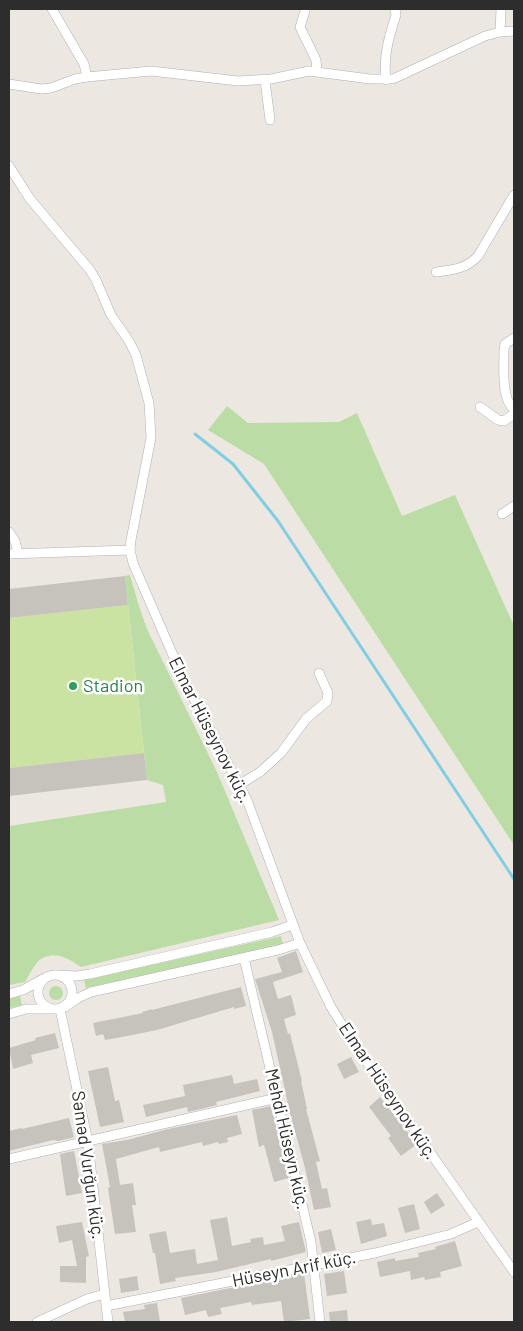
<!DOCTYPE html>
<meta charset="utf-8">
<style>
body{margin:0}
#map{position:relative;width:523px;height:1331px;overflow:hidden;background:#ede7e1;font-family:Barlow,sans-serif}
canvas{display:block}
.frame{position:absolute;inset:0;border:10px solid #2d2d2d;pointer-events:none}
</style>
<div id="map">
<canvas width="523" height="1331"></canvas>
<div class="frame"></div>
</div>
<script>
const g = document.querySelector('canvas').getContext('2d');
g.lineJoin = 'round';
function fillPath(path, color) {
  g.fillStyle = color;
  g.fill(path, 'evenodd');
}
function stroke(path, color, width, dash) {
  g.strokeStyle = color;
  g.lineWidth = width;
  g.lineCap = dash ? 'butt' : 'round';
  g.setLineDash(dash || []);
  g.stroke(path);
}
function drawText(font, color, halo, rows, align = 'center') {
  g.font = font + ' Barlow,sans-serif';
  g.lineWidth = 5;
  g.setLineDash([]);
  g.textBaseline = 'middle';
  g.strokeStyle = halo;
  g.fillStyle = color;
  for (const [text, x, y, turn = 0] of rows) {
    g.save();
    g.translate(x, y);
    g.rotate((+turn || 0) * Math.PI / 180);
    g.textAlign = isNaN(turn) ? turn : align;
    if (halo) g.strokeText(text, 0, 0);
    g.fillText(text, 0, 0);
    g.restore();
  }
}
fillPath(new Path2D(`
 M227,406L248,423L339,422L357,413L402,516L455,495L514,626V845L264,464L208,430Z
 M130,575L139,606L147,629L217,772L279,920L81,967C69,959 55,950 41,959C35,963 29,975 25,982L9,985V826L166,802L163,785L147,780L125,576Z
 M281,936L283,944L86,988L84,980Z
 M49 993a7 7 0 1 1 14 0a7 7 0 1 1-14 0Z
 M20,996L22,1005L9,1008V999Z`), '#bbdda5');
fillPath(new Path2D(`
 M128,605L144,753L9,768V618Z`), '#cbe3a2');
stroke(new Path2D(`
 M195,434L233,464L278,521L514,879`), '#81cee2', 3);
fillPath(new Path2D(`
 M125,576L128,605L9,618V589Z
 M144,753L147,780L9,796V768Z
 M296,951L303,972L273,982L278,999L291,995L296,1015L284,1019L288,1034L290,1033L302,1081H301L307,1109H306L320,1161L316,1162L322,1189L327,1188L331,1207L314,1210L305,1168L290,1113L272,1032L255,979L282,972L277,958Z
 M241,987L246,1006L234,1009V1007L157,1030L122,1037L105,1040L103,1034L96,1036L93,1023L143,1013L142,1012L152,1009V1010Z
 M55,1033L59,1048L31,1055L33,1063L13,1069L9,1048L36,1040L35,1038Z
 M351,1057L359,1072L344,1079L337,1064Z
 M108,1067L115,1101L119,1100L124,1122L100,1127L88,1071Z
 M232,1075L234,1084L257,1079L260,1091L216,1102L217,1105L188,1112L187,1107L146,1117L143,1105L185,1096L183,1085Z
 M380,1097L417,1144L401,1156L388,1138L391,1136L369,1107Z
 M271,1106L289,1178L274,1182L264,1145L259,1147L252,1110Z
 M237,1115L242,1134L227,1138L228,1142L219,1144L218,1142L203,1146L202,1142L160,1152L159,1147L116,1159L120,1185L133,1183L136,1205H132L136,1232L115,1234L108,1188L110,1187L102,1144L127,1140L168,1129Z
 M69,1118L74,1137L71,1138L58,1141L53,1140L9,1151V1131L21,1128L22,1129Z
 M74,1151L82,1193L66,1196L60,1154Z
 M437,1193L445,1205L431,1214L424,1202Z
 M414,1204L420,1229L405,1233L398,1208Z
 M227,1217L232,1246L251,1242L250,1239L263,1237L264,1245L285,1241L281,1226L299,1222L306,1252L271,1261V1259L216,1272L175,1278L176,1281L160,1284L155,1253H153L149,1234L166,1231L170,1253L195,1249L197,1264L218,1260L210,1220Z
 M371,1219L372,1225L384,1223L387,1236L361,1244L356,1222Z
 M82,1222L89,1256L86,1257V1283L60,1282V1266H77L72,1240L59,1243L56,1226Z
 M331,1229L336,1250L322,1253L318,1232Z
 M455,1241L462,1266L440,1272L441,1277L425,1280L424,1277L411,1280L410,1271L380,1277L377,1262L395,1258V1261L419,1257L418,1253L436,1249L435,1247Z
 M344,1271L347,1293L327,1296L324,1274Z
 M304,1273L310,1319L284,1322L281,1301L252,1305L251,1302L220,1308L222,1314L208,1317L206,1310L185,1315L181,1298Z
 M137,1276L139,1290L121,1293L119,1279Z
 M157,1303L160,1322H125L123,1312L145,1309L144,1305Z
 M347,1310L348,1322H330L329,1312Z`), '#c6c2bc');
const minor = new Path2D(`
 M52,9L84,64L87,77
 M305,11L300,27L316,60L317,71
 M500,32L501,9
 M265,80L270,120
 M386,80C383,56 389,37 396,15L395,9
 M9,84L41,89L51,88L75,79L87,77L151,71L238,81L271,79L309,71L370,79H393L485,36L500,32L514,31
 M9,166L30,199L90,270L96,280L111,315L129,341L136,355L149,403L151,438L131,540L130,550L133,563L182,676L247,800L300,943L331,1007L352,1041L514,1272
 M436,272C453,270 466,269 478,256L514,195
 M514,338L505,344L504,350C504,365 501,400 514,409
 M480,407L498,420L504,421L514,414
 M502,514L514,506
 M9,532L15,541L18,553
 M9,554L130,550
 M239,785L260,772L281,753L306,719L327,701L328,693L319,673
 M244,958L311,1242L320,1322
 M38 992a17 17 0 1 1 34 0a17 17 0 1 1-34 0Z
 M56,975L77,976L90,974L272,932L292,925
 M9,994L23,990L43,979
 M65,1007L78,998L91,992L278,950L300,943
 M60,1009L88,1142L108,1322
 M9,1014L26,1009H50
 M9,1159L277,1098
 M106,1306L375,1253L451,1234L478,1222
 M37,1322L87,1299L104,1294`);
stroke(minor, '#aeb0b7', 10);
stroke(minor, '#fff', 9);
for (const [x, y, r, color] of [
 [73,686,5,"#2e9e5b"]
]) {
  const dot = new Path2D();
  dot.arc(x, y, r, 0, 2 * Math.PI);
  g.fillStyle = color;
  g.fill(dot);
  stroke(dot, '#fff', 2);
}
drawText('18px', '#27864d', '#fff', [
 ["Stadion",83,686]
], 'left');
drawText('18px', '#2d2d2d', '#fff', [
 ["Elmar Hüseynov küç.",210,730,63],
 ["Elmar Hüseynov küç.",388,1091,56],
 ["Mehdi Hüseyn küç.",287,1139,77],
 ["Səməd Vurğun küç.",88,1165,82],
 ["Hüseyn Arif küç.",294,1269,-11]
]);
</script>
